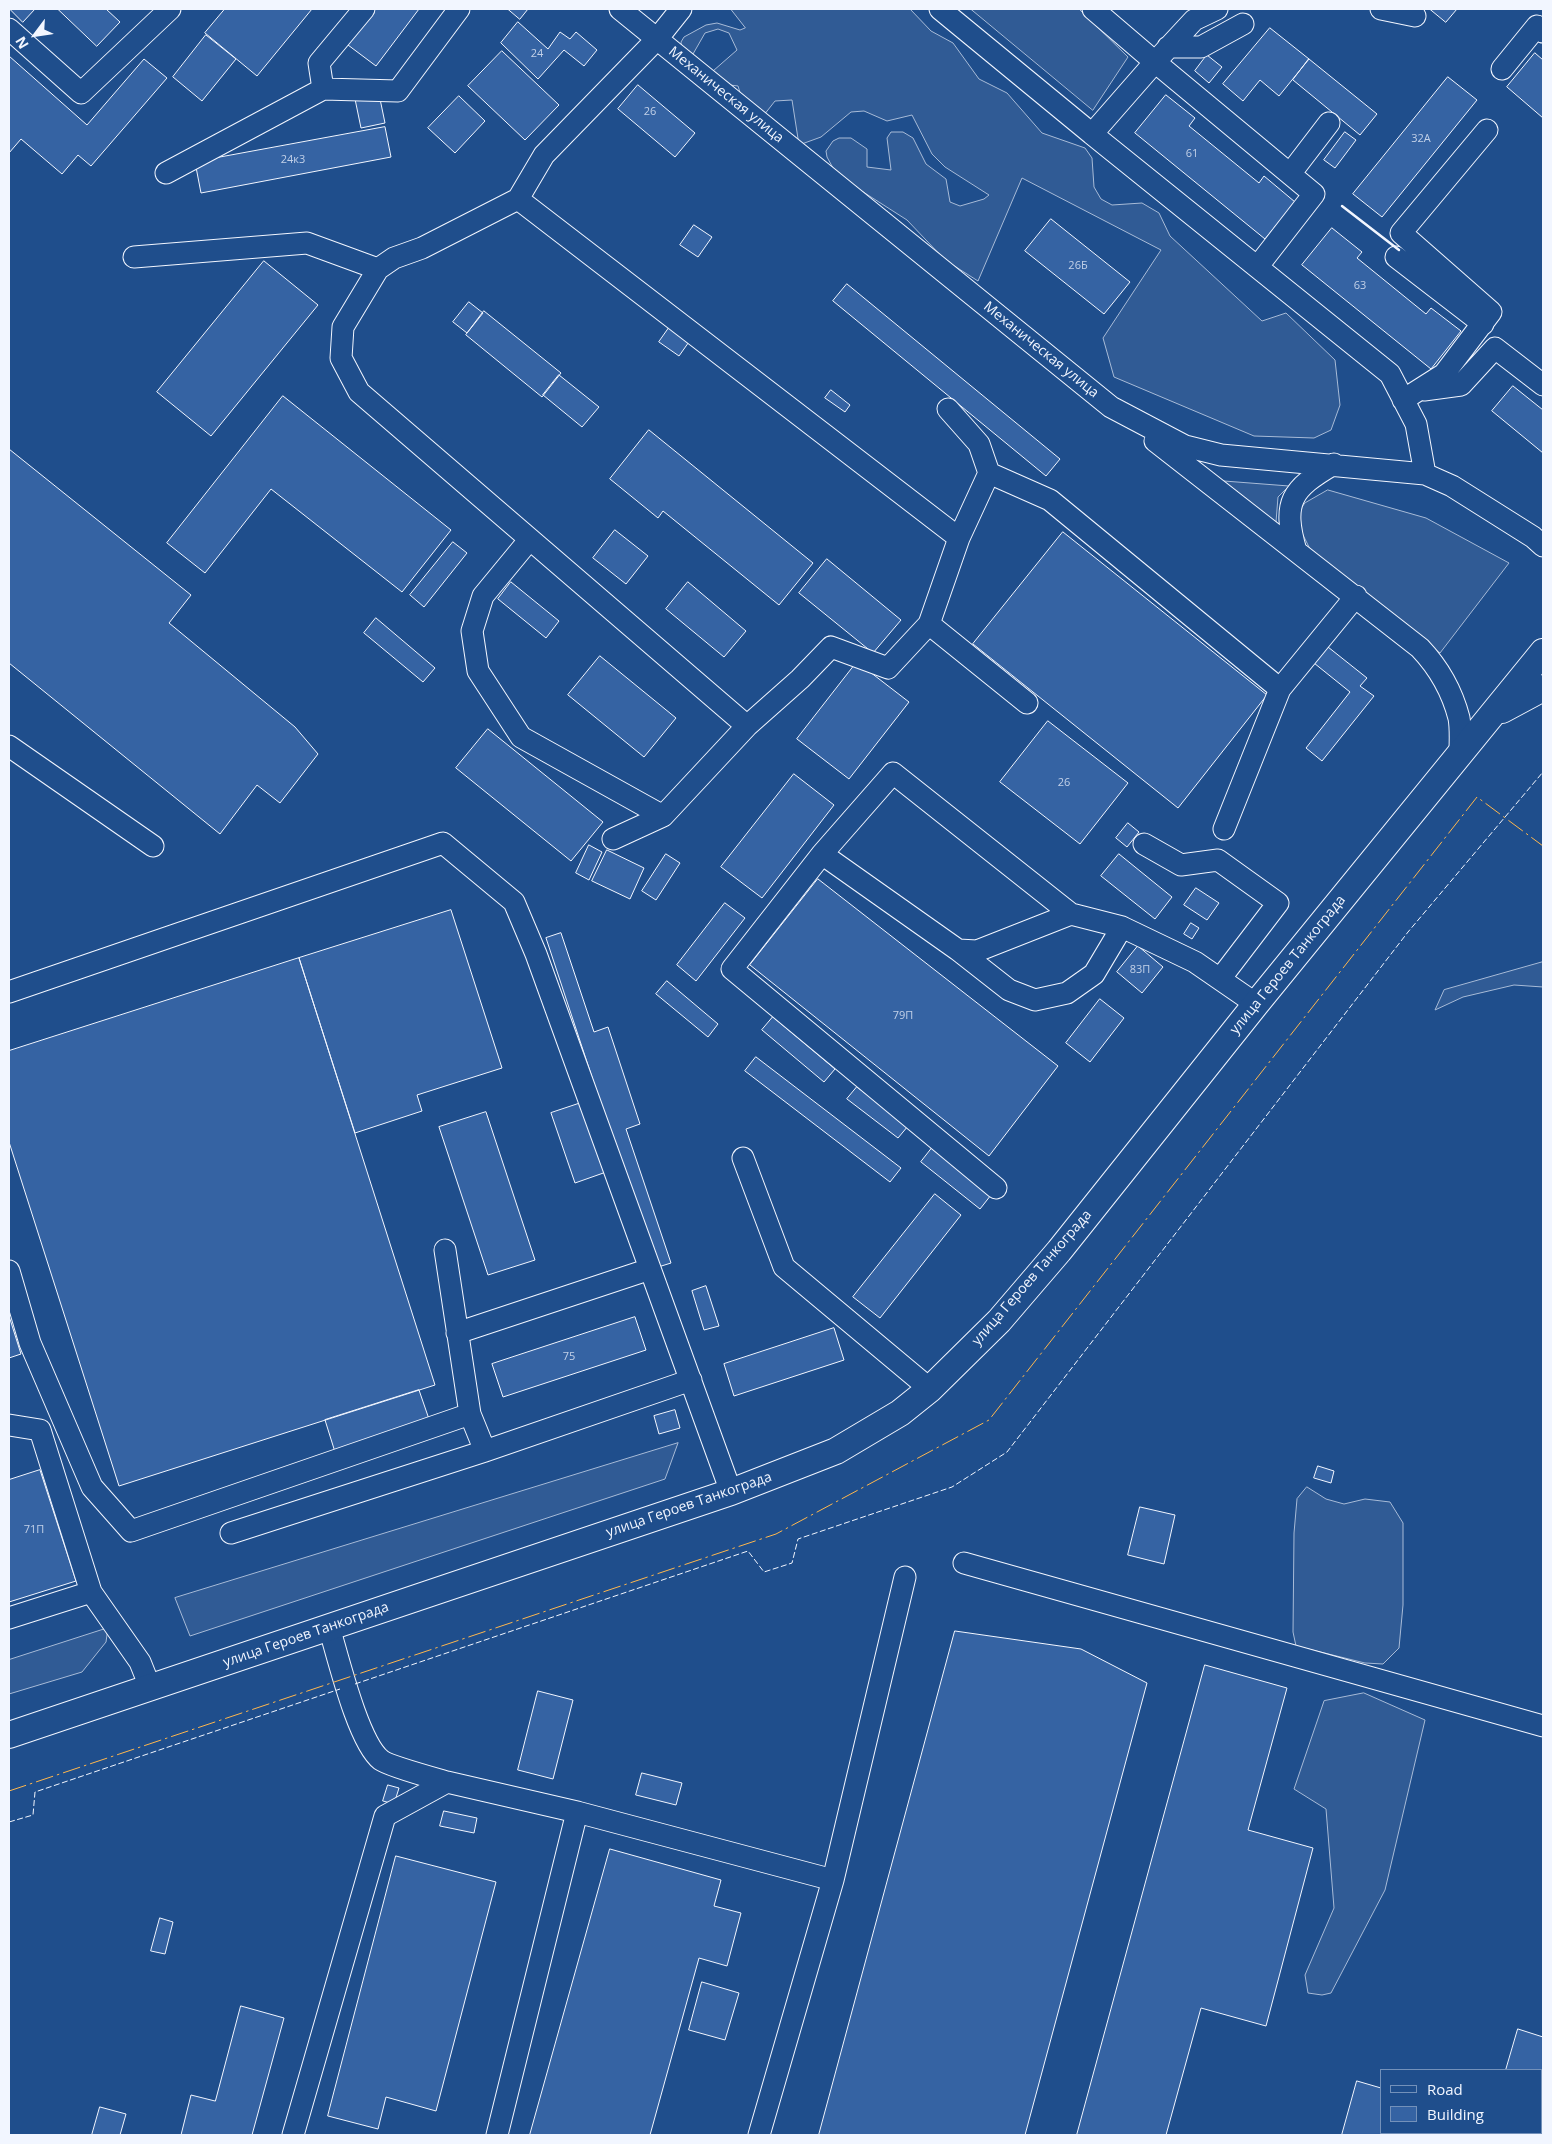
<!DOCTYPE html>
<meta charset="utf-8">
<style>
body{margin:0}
#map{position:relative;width:1552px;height:2144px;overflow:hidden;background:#1f4e8c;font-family:"Open Sans",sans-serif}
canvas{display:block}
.frame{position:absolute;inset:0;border:10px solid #f2f6ff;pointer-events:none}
.legend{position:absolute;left:1380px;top:2069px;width:162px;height:65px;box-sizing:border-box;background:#1f4e8c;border:1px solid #7391ba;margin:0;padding:6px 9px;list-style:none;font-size:15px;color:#f2f6ff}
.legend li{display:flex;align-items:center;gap:10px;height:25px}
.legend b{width:25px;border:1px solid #7391ba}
.north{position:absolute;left:10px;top:10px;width:50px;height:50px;-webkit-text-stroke:4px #1f4e8c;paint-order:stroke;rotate:239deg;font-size:14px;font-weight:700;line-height:20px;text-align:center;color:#f2f6ff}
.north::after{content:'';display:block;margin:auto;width:18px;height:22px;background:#f2f6ff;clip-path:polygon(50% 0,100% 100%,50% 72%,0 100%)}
</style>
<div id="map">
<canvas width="1552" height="2144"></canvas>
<div class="frame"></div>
<ul class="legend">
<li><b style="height:6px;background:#1f4e8c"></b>Road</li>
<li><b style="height:14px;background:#3563a3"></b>Building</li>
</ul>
<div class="north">N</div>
</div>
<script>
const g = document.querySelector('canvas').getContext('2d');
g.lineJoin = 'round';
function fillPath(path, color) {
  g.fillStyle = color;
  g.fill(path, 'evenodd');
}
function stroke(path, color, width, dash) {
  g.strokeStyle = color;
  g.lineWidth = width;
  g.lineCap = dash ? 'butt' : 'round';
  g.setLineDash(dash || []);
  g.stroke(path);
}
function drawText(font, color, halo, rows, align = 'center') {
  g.font = font + ' "Open Sans",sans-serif';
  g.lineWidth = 4;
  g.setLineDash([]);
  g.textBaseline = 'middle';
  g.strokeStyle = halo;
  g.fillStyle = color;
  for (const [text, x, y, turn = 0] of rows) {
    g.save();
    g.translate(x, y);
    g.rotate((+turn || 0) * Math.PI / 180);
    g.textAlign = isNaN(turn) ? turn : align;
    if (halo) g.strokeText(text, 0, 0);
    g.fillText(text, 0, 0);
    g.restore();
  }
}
const built = new Path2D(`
 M731,9H910L931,31L953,43L979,79L1007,93L1042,133L1085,148L1092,158L1094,187L1101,199L1112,205L1142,203L1159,213L1170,236L1262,321L1286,313L1335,360L1340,405L1331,430L1314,438L1254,436L1114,377L1103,338L1161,250L1022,178L978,281L945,260L907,220L846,181L833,168L827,157L826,151L833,141L839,138H851L867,149V167L891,170L887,138L891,132H903L913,138L926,164L946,179L950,202L960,206L984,199L989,195L945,167L932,154L912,115L887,121L864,111L851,112L821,137L799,145L792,100L775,101L760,120L749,122L738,86L714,83L713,71L737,50L729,33L718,29L705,33L693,54L687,57L682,54L681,42L684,37L706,25L717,23L740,30L745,28Z
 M971,9H1079L1128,57L1093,110Z
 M1224,481L1289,486L1278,497L1276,522Z
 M1328,490L1426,518L1509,563L1440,653L1312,553L1301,531L1297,513L1305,503Z
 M1543,962V987L1514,985L1463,997L1435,1010L1444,990Z
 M678,1443L665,1479L190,1636L175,1598Z
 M1307,1487L1326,1499L1344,1504L1365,1499L1390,1502L1403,1523V1605L1399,1648L1383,1664L1365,1663L1296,1646L1293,1632L1294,1533L1297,1499Z
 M108,1628L106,1642L82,1672L9,1694V1660Z
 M1364,1693L1425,1720L1385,1890L1331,1993L1322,1995L1308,1993L1305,1975L1334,1908L1326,1809L1294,1789L1324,1701Z`);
fillPath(built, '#305b95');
stroke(built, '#a8bbd7', 1);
const building = new Path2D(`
 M10,9H35L23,22Z
 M58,9H106L120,22L97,46Z
 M225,9H312L257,76L205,33Z
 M375,9H419L376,66L348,45Z
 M508,9H528L520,19Z
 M1430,9H1457L1446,22Z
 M518,22L548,49L560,32L570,39L576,32L597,50L584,66L564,50L538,79L501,43Z
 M1270,28L1309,59L1279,96L1260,80L1243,101L1223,84Z
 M206,35L236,59L202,101L173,77Z
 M502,51L559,105L525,140L468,86Z
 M1535,53L1543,60V118L1507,87Z
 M1207,55L1222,67L1209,83L1195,71Z
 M9,56L87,125L144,59L167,78L91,166L78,155L62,174L21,139L9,153Z
 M1309,59L1377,114L1360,135L1293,80Z
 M1448,77L1477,100L1382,217L1353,194Z
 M638,85L695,133L675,157L618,109Z
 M379,94L385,123L361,128L355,99Z
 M1166,95L1195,118L1189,126L1259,183L1264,176L1295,202L1265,239L1135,133Z
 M459,96L485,121L455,153L428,128Z
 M385,127L391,157L201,193L195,162Z
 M1345,132L1356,140L1335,168L1324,160Z
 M1051,219L1130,282L1104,314L1025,251Z
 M694,225L712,237L698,257L680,245Z
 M1332,228L1362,252L1357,258L1426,314L1431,308L1461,331L1431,369L1302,265Z
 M264,261L318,305L211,436L157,392Z
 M847,284L1060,459L1046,476L833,301Z
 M469,302L483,313L467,333L453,322Z
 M484,311L561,373L542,397L466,335Z
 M671,325L691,339L679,356L659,342Z
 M559,375L599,407L582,427L543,395Z
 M1513,386L1543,410V453L1492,411Z
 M831,390L850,405L845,412L825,398Z
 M283,396L451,530L402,592L271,489L205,573L167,543Z
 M649,430L813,563L779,605L663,511L658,518L610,479Z
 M9,449L191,595L169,623L295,727L318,754L280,803L257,785L220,834L9,663Z
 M615,530L648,556L626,584L593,558Z
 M1063,532L1267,695L1178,808L973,644Z
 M453,542L467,553L424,607L410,595Z
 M827,559L901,620L873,653L799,593Z
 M511,582L559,621L546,638L498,599Z
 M688,582L746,631L724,657L666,609Z
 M376,618L435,668L423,682L364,633Z
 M1328,647L1367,678L1360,686L1374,696L1322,761L1306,748L1350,692L1314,663Z
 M600,656L676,718L644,757L568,695Z
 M857,662L909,702L849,779L797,739Z
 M1048,721L1128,783L1080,844L1000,782Z
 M488,729L603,822L571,861L456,768Z
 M794,774L834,805L762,898L721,867Z
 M1128,823L1139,832L1127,847L1116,838Z
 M589,845L602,852L589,880L576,873Z
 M607,850L644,868L630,899L592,881Z
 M666,854L680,863L656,900L642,891Z
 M1119,854L1172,897L1155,919L1101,876Z
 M818,879L1058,1066L989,1156L750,965Z
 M1196,888L1219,903L1207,920L1184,905Z
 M725,903L745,918L696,981L677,965Z
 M451,910L502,1068L417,1095L422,1111L355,1133L299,958Z
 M1191,923L1199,928L1192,939L1184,934Z
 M561,933L594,1032L608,1027L640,1124L626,1129L671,1263L655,1268L546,938Z
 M1138,946L1163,967L1142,993L1117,972Z
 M299,958L435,1385L119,1486L9,1142V1051Z
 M667,981L718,1024L708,1037L656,994Z
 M1100,999L1124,1018L1090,1062L1066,1043Z
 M773,1017L835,1069L824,1082L762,1030Z
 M756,1057L901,1168L890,1182L745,1071Z
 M857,1087L908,1126L898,1138L847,1099Z
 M584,1102L609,1171L575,1183L551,1113Z
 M486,1112L535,1260L488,1275L439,1127Z
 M932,1148L991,1195L980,1209L921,1162Z
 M935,1194L961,1215L880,1318L853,1297Z
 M706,1286L719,1326L704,1330L692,1291Z
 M9,1316L21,1354L9,1358Z
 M635,1317L646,1350L503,1397L492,1364Z
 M834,1328L844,1360L734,1396L724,1364Z
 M419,1390L430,1422L335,1452L325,1420Z
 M675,1410L680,1428L659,1434L654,1416Z
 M1318,1466L1334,1471L1331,1483L1314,1478Z
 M40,1470L76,1581L9,1602V1480Z
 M1140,1507L1175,1515L1164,1564L1128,1555Z
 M955,1631L1081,1649L1147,1683L1025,2135H819Z
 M1205,1665L1287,1688L1248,1830L1313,1848L1266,2026L1201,2008L1166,2135H1077Z
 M538,1691L573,1700L553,1779L518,1770Z
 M642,1773L682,1783L676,1805L636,1795Z
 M388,1785L399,1788L394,1804L383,1801Z
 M444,1811L477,1818L474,1833L440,1826Z
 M610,1849L721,1880L714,1906L741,1913L727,1966L699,1958L650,2135H530Z
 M396,1856L496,1882L436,2111L386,2097L378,2129L328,2116Z
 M160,1918L173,1922L165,1954L151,1951Z
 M702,1982L739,1993L725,2040L689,2030Z
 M241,2006L284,2018L252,2135H181L191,2095L215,2101Z
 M1518,2029L1543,2037V2135H1487L1488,2133H1541V2070H1506Z
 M1357,2081L1381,2088V2133H1417L1416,2135H1342Z
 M100,2107L126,2114L120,2135H92Z`);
fillPath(building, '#3563a3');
stroke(building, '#f2f6ff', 1);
const minor = new Path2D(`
 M620,9L1111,407L1185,446L1221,455L1425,474L1452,486L1533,537L1543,546
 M681,9L657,39L544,155L518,199L422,248L394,258L378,269L343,327L341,358L359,392L747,726
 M940,9L1092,134
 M1093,9L1155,62L1092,134L1390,374L1416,424L1425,474
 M1217,9L1194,20L1155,62L1314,194L1258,266
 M1381,9L1415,16
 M9,29L81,93L170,9
 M1168,47H1201L1243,24
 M1502,69L1537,26L1543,32
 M323,89L319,63L364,9
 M166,173L323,89L398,91L459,9
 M1290,174L1329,123
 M518,199L959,538
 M134,257L307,243L378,269
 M1396,257L1483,324
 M1424,390L1461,385L1495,348L1543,385
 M1403,400L1444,374L1491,312L1401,233L1487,130
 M1155,441L1420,648C1439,668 1452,691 1459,718C1461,729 1460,742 1460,753
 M989,473L1050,500L1280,689
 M530,539L483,596L472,631L478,671L521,737L663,816
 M1296,551C1282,502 1291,489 1334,464
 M929,624L1027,703
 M9,746L153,846
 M1224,829L1280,689L1356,596
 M613,839L663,816L747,726L800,679L831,647L888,668L929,624L959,538L989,473L979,444L948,409
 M1144,844L1181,865L1218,860L1278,903L1220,979
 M822,854L732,969L996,1188
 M1122,927L1094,974L1067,993L1035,1000L1009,990L958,950L822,854L893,773L1071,914L1122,927L1195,962L1256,1004
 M958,950L977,951L1071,914
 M9,992L443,843L514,902L536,954L731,1492
 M743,1158L784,1267L930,1389
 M9,1271L30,1343L92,1487L131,1531L470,1414L445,1250
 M457,1333L650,1269
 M470,1414L485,1451
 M9,1425L40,1430L91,1592L9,1618
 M231,1533L485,1451L691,1380
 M964,1563L1543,1726
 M91,1592L140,1662L150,1687
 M329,1627C338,1657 358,1742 381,1760C389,1766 433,1778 447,1782
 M293,2135L385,1816L447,1782L577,1812L833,1880
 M497,2135L577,1812
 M759,2135L833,1880L905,1577`);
const major = new Path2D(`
 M1502,710L1543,688
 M9,1735L731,1492L836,1451L900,1413L930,1389L999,1321L1059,1251L1256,1004L1543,652`);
stroke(minor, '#f2f6ff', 23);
stroke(major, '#f2f6ff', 28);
stroke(minor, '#1f4e8c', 21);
stroke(major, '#1f4e8c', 26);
stroke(new Path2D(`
 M355,1684L748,1551L764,1572L792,1563L798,1539L952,1487L1007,1452L1408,932L1543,772
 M9,1822L33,1815L35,1792L340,1689`), '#f2f6ff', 1, [6, 2.5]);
stroke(new Path2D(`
 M1342,206L1399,250`), '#f2f6ff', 2.5);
stroke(new Path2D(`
 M9,1791L776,1534L989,1420L1477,797L1543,846`), '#ffb74d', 1, [18, 4, 2.5, 4]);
drawText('11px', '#c3d1e8', null, [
 ["24",537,54],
 ["26",650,112],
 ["32А",1421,139],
 ["61",1192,154],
 ["24к3",293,160],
 ["26Б",1078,266],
 ["63",1360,286],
 ["26",1064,783],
 ["83П",1140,970],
 ["79П",903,1016],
 ["75",569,1357],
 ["71П",34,1530]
]);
drawText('14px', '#f2f6ff', '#1f4e8c', [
 ["Механическая улица",726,95,39],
 ["Механическая улица",1041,350,39],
 ["улица Героев Танкограда",1288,965,-51],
 ["улица Героев Танкограда",1032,1278,-49],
 ["улица Героев Танкограда",689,1505,-19],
 ["улица Героев Танкограда",306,1635,-19]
]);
</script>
